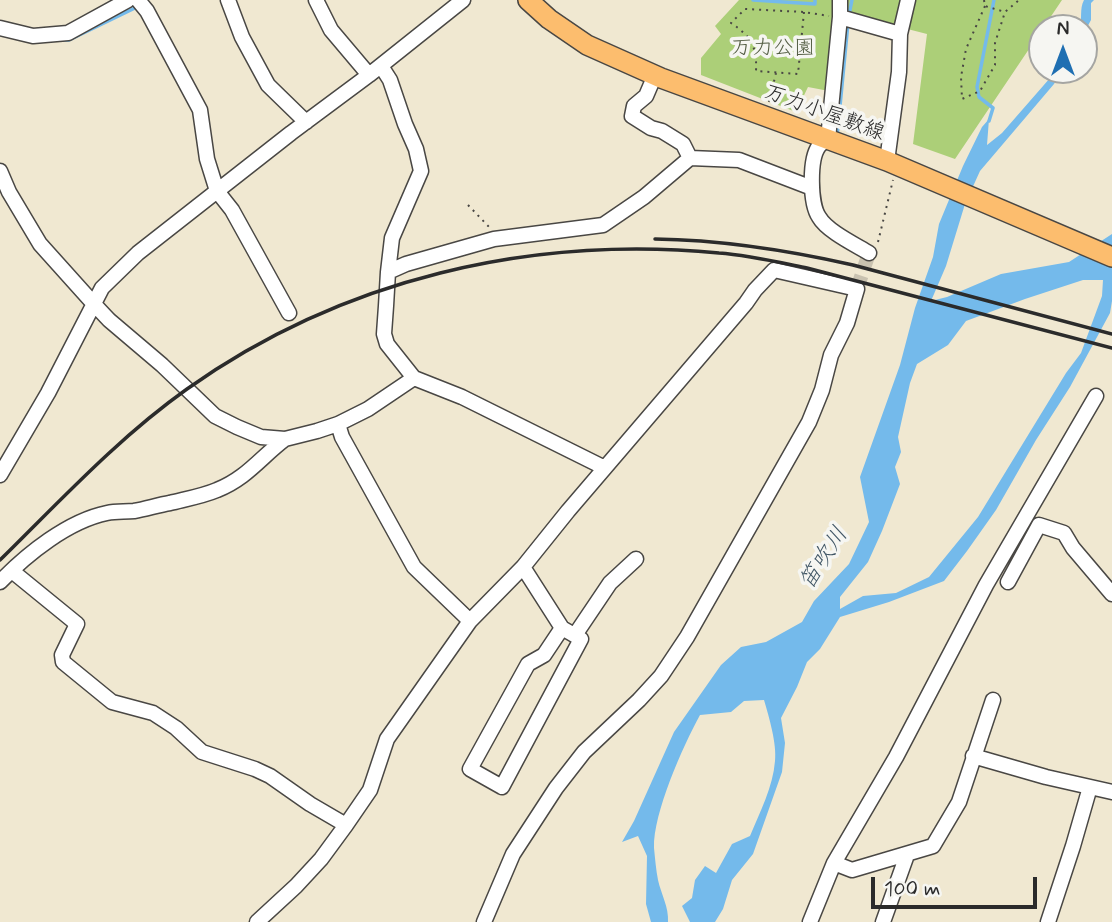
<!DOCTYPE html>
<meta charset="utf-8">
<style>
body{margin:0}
#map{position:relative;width:1112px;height:922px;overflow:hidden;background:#f0e8d1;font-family:Mynerve,sans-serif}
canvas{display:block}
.north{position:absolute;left:1028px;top:14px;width:70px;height:70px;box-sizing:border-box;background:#f6f6f2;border:2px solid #a5a5a2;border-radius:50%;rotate:0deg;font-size:19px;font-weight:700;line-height:28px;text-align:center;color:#2b2b2b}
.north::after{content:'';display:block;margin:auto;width:24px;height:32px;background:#1f6fb2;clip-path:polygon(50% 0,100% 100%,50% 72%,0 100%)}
.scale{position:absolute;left:871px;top:877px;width:166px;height:32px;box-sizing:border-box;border:4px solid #2b2b2b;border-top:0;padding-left:9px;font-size:21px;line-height:24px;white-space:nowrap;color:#2b2b2b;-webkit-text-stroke:5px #f6f6f2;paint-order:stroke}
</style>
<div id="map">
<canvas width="1112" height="922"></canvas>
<div class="north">N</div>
<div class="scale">100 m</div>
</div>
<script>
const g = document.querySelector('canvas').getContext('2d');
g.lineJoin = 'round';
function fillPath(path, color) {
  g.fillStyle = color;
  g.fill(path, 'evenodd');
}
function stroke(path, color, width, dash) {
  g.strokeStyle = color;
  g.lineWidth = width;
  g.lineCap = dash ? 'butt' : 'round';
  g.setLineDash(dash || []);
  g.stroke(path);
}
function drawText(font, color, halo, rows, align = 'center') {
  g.font = font + ' Mynerve,"Klee One",sans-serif';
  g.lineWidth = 7;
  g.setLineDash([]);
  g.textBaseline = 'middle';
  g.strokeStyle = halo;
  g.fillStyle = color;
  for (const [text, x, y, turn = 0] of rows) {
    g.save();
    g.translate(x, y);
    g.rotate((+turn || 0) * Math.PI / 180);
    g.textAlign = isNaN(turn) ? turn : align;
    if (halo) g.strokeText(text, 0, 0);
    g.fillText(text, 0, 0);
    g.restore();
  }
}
fillPath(new Path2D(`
 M739,0H1062L955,159L913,144L927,34L845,13L829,91L808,87L796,112L701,75V58L721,34L715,26Z`), '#accf78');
fillPath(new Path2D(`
 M1084,0H1094L1091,3V20L1084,33V28H1079C1083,19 1079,9 1084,0Z
 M1057,70H1062L1054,84L980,171L965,204L946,266L931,301L947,297L1001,274L1069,262L1112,234V301L1110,313L1070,387L1036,440L996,510L967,551L944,581L889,602L840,617L820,649L807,662L797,687L781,718L785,743L782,772L753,854L732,880L723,909L715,922H690L682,906L692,898L695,880L705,866L716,873L732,844L750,836C760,812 773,787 775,761C777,744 769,717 764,700L744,701L731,712L700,715C683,746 653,813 654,848C655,858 656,870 658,880C661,894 669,907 668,922H651L646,904L647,856L638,836L622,842L634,821L674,732L721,665L741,647L766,642L802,622L814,601L849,564L869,522L860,477L900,365L915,308L933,257L939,224L963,166L982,127L989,119L987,145L1002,133ZM1083,280H1103L1102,296L1081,353L1066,373L978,517L929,577L896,593L863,596L840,609V597L868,562L882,531L900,484L895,467L901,452L898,437L910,383L917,364L948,345L966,321L1025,299Z`), '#74baeb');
stroke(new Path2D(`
 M753,0L815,4V0
 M849,15L852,0
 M65,40H69L137,7
 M989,121L993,108L979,97L977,87L994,0
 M837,137L848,23`), '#74baeb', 3.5);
stroke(new Path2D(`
 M857,289L869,253`), '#c9c2b0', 14, [14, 7]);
const minor = new Path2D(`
 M138,0L147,11L200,110L207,159L217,191L232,210L289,313
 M228,0L242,37L268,85L306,122
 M316,0L331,30L369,75
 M840,0V17L828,139C825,142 821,143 819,146C809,159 810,204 819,217C827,231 854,244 869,253
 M840,17L900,34
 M0,28L33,36L68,33L128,0
 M381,66L390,80L405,124L416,149L421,171L392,238L388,272L386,306L384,334L387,344L414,378L462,397L605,468
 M690,158L739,160L812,188
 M887,161L899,72L900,34L908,0
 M0,171L9,192L40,244L93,303L109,320L162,365L215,416L237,427L261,437L285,439L317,431L338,424L368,409L414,378
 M388,272L406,264L494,239L603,225L644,197L690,158L683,144L662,131L651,128L632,116L634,106L646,96L655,75
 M338,424L342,437L414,567L470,621
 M0,475L48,393L102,288L138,253L291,133L369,75L463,0
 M523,567L562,628L581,639L502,787L470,769L528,664L544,655L562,628
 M12,571L77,624L62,655L63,662L112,702L153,713L176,728L202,752L255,769L270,776L310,804L346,825
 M0,582C27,554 68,521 107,513C116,511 125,512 134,511C146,509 158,505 170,503C186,499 203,496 217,490C247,478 261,457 285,439
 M1008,582L1039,525L1064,533L1073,548L1112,594
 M575,635L610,583L636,559
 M973,756L1046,777L1112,792
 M834,863L852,870L933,846L959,802L993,700
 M257,922L296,886L321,859L346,825L370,790L387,739L470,621L523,567L568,511L746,303L755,290L774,270L857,289L847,323L831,355L822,390L809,422L687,637L661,676L639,700L584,752L556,788L513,854L484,922
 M810,922L834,863L896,757L986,585L1096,396
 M883,922L907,855
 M1048,922L1073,846L1090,787`);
const major = new Path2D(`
 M528,0L549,19L587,45L661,78L887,161L1112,257`);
stroke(minor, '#494744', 17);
stroke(major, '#494744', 22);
stroke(new Path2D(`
 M984,0L985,6L1005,12L1019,0
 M985,6L966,49L961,77L962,99L980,91L995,65V43L1005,12
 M804,12L798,74L756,71C757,47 752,37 731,23L745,9L804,12L829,16
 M769,102L776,73
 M468,205L490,228
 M878,242L893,180`), '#494744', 2, [2, 5]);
stroke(minor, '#fff', 14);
stroke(major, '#fcbd6e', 19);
stroke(new Path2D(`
 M655,239C723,240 787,250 853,265L1112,334
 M0,560C60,501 118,438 187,389C342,279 530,235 719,253C748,255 778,262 807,268L1112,348`), '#2b2b2b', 3.5);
drawText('21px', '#525c42', '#f6f6f2', [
 ["万力公園",773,50]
]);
drawText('21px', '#2b2b2b', '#f6f6f2', [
 ["万力小屋敷線",824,114,20]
]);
drawText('italic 23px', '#415665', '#f6f6f2', [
 ["笛吹川",825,559,-57]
]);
</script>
